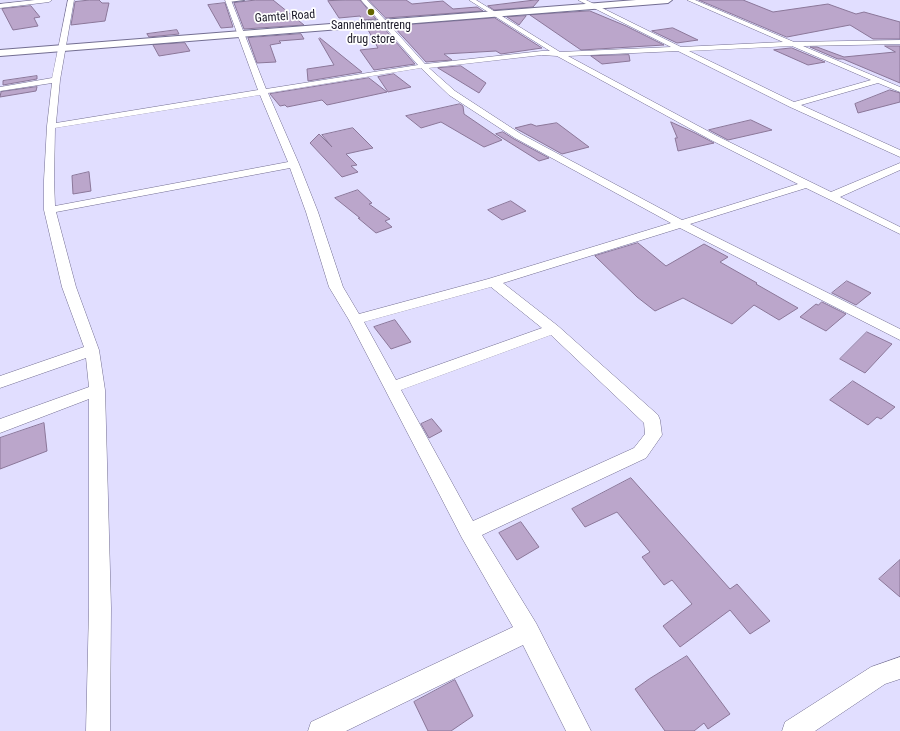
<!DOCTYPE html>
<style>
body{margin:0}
canvas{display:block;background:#e1deff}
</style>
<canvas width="900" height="731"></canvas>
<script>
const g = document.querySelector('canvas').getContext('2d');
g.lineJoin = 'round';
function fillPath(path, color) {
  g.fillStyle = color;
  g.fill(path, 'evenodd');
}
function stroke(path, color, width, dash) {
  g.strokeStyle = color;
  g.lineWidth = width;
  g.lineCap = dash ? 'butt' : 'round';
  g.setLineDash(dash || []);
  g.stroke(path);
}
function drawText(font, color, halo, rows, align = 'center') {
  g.font = font + ' "Roboto Condensed",sans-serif';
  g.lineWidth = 3.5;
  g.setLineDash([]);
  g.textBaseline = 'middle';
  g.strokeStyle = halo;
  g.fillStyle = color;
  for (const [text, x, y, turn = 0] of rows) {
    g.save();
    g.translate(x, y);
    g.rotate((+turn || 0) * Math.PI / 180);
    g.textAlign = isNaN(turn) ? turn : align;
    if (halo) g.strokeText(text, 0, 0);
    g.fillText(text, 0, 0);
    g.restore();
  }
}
const building = new Path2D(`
 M90,0H99L102,3H109L105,21L71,25L75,2Z
 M256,0H273L304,25L244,29L234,3Z
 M346,0H360L376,19L362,20L360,16L339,18L328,1Z
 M369,0H406L412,4L443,1L453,9L477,7L483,11L386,18Z
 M535,0H539L533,7L494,10L488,6Z
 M699,0H743L773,12L828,4L856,14L864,12L900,22V39H873L850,25L787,37Z
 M225,3L233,27L221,28L208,5Z
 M31,6L40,17L34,18L38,26L13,30L2,9Z
 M590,11L626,26L664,45L581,50L530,15Z
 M526,16L519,25L507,17Z
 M495,18L542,48L501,54L496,51L444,54L452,60L426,62L393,26Z
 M383,27L415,64L374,70L360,50L378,48L367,28Z
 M673,28L698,40L677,43L652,31Z
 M177,30L179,34L149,37L147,34Z
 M301,34L304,39L279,41L281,43L270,45L276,62L257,63L248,38Z
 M320,38L362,72L308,81L307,69L334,65L319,39Z
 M185,43L190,51L159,56L153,45Z
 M885,46H900V83L843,59H838L810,47H817L844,57L895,52Z
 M792,48L825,62L808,65L774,50Z
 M629,55L630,61L602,64L591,56Z
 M461,66L486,83L479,93L438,68Z
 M394,74L411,87L388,92L378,77Z
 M37,76V79L3,85V81Z
 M369,78L387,92L327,105L322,100L287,107L285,105L280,106L270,94Z
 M37,87L36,91L0,97L1,92Z
 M890,90L900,93V102L858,113L855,104Z
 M460,104L463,106L464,114L502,140L484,147L441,122L421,128L406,116Z
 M751,120L772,130L728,140L709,130Z
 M671,122L695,133L714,143L678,151L675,138H677Z
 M557,123L589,147L562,154L515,128L531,124L536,126Z
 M353,128L373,148L346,154L357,165L351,166L358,172L342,177L310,143L319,134L332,147L322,135Z
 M503,132L514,139L549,158L539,161L496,134Z
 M89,172L91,191L73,194L72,176Z
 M358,190L372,203L369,204L390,219L385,221L392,227L376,233L358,218H360L335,198Z
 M511,201L526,211L502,220L488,210Z
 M638,243L666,266L704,244L728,257L720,262L757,283L756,284L798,308L779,320L754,305L732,324L683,298L655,311L637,297L595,256Z
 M847,281L871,293L856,305L832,293Z
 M822,302L846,314L826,331L800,317L816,304L818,305Z
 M395,320L411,342L391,349L374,327Z
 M867,332L892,344L865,373L840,359Z
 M853,381L895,407L881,419L877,417L868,425L830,400Z
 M432,419L442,431L429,438L421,424Z
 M44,423L47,451L0,469V438Z
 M631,478L730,589L737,584L770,621L750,634L730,610L680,647L663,626L692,604L672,580L664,585L642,557L650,552L617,512L585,527L572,509Z
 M521,522L539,547L517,560L499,533Z
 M900,560V597L879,579Z
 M687,656L730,714L708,729L704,723L694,731H665L635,689L649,679Z
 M455,680L473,716L451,731H428L414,702Z`);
fillPath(building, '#bba6cb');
stroke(building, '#8b7799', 1);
const lane = new Path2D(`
 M228,0H244L229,2Z`);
const street = new Path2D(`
 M35,0H52L49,2L0,8V4Z
 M68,0H74L60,80L56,123L258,90L225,0H231L266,89L418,65L361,0H367L425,64L542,51H550L469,0H476L560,52L671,47L578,0H586L681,47L783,42L687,0H695L794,42L900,40V44L803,46L900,87V92L878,83L801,105L900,150V157L790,107L678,51L568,56L717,136L831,192L900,163V170L840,197L900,227V234L806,188L690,224L900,329V340L680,228L503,283L558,326L658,415L660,420L662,435L646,458L482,535L536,623L591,731H566L523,645L346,731H308L311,722L513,627L462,538L349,320L329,287L306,212L290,168L56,212L76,287L99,350L105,390L111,608L110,731H86L89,608V399L0,433V419L89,387L86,358L0,388V376L84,347L62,287L44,210V180L47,126L52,83L0,91V87L52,78ZM792,46L871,80L794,102L689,51ZM542,55L557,56L711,140L798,184L682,220L521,134L455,91L429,68ZM421,68L449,95L515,138L671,223L488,279L359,314L343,287L318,212L299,164L268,93ZM260,95L288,162L55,206L54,180L55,128ZM491,287L542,328L396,380L364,322ZM551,335L644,423L645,434L634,448L473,521L401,390Z
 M900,657V679L885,684L815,731H782L785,722L871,667Z`);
const secondary = new Path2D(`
 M636,0H672L668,3L0,56V50Z`);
stroke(lane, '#736e92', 2);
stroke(street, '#736e92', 1);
stroke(secondary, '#736e92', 2);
fillPath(lane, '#fff');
fillPath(street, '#fff');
fillPath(secondary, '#fff');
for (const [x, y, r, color] of [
 [371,12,4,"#646600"]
]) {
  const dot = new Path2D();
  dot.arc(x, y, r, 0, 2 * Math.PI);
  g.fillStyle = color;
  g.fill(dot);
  stroke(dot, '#fff', 1.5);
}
drawText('12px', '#1a1827', '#fff', [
 ["Gamtel Road",285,17,-4]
]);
drawText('12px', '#1a1827', '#fff', [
 ["Sannehmentreng",371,26],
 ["drug store",371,40]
]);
</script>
